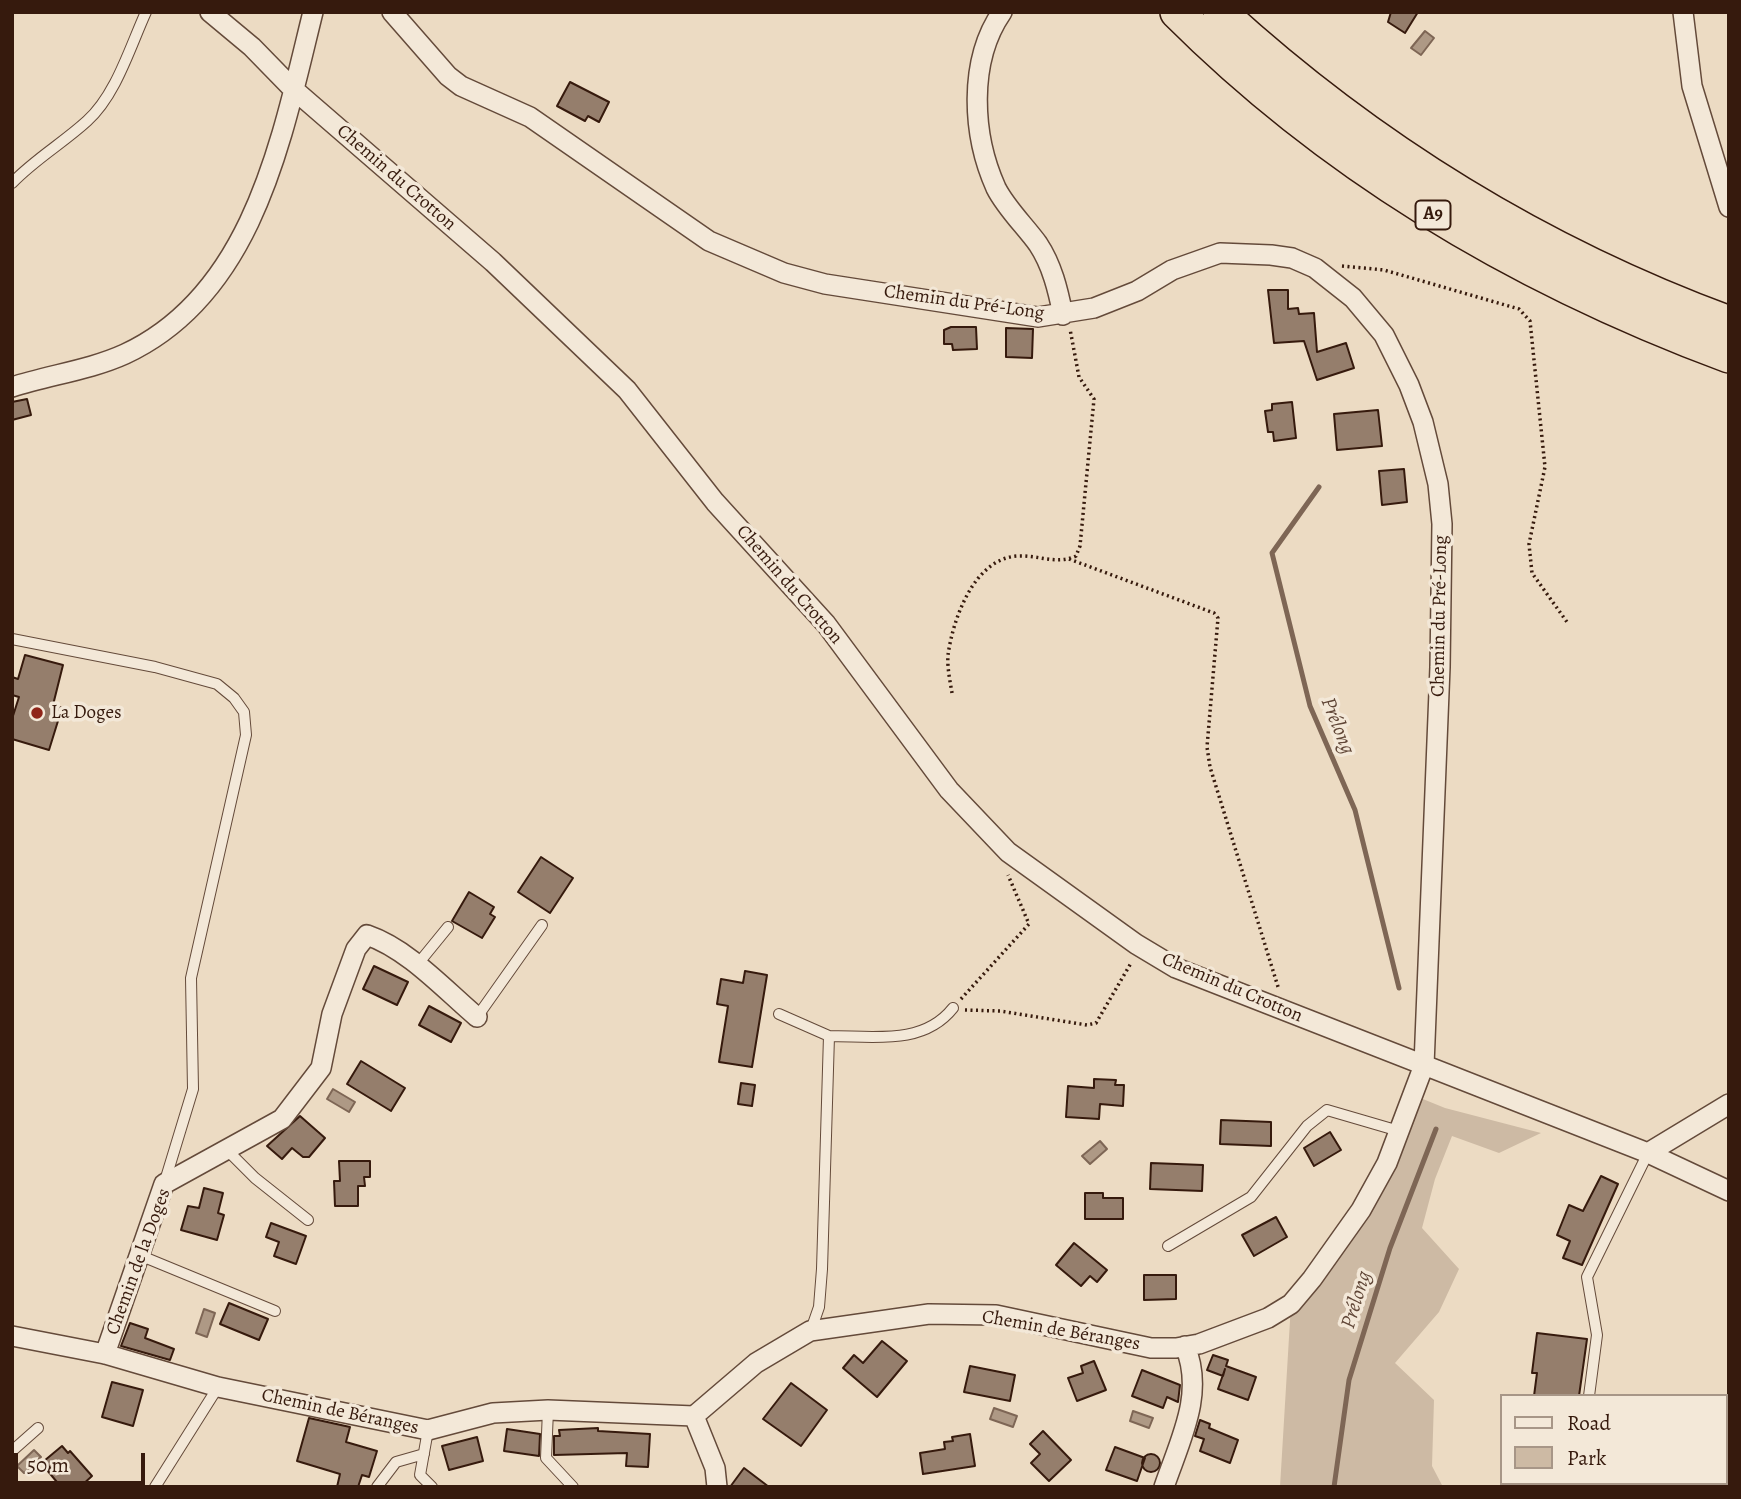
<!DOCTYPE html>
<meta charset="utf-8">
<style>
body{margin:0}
#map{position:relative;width:1741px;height:1499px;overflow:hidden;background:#ecdbc3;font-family:Alegreya,serif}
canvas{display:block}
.frame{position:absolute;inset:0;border:14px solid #361a0d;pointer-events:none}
.legend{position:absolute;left:1500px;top:1394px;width:228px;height:91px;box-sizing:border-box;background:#f3e8d8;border:2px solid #a79687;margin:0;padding:9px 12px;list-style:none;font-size:21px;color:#361a0d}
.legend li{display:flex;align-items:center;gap:14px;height:35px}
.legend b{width:35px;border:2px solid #a79687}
.scale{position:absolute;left:14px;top:1453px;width:131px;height:32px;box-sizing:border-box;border:4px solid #361a0d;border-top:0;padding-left:9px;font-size:21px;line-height:24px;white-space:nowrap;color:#361a0d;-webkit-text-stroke:5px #f3e8d8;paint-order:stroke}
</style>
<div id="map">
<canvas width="1741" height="1499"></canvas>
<div class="frame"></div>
<ul class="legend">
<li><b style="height:9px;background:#f3e8d8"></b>Road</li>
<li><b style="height:19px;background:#cdbaa4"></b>Park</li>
</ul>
<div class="scale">50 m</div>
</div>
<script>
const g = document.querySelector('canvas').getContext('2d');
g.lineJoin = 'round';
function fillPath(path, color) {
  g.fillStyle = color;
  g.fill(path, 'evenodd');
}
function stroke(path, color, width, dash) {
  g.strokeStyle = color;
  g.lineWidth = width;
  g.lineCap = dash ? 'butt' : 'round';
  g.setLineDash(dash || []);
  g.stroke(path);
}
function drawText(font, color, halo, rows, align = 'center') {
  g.font = font + ' Alegreya,serif';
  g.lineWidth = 7;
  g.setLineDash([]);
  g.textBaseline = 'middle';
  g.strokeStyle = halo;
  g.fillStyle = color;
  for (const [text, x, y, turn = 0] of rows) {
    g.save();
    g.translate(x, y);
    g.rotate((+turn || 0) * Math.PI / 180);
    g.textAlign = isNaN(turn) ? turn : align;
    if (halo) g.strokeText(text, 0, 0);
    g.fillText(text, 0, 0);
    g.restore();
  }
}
fillPath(new Path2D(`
 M1413,1095L1445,1108L1541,1133L1499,1153L1452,1136L1435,1179L1422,1228L1459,1269L1439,1312L1395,1363L1434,1400L1432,1466L1443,1487H1280L1291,1304L1361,1210Z`), '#cdbaa4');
const water = new Path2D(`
 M1425,31L1434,38L1421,55L1411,48Z
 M333,1089L355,1102L349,1112L327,1099Z
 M1100,1141L1107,1149L1090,1164L1082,1156Z
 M204,1309L215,1313L207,1337L196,1333Z
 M994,1408L1017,1416L1013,1427L990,1419Z
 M1133,1411L1153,1418L1149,1428L1130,1421Z
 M34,1450L41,1457L24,1473L17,1466Z`);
fillPath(water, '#ae9985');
stroke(water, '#7e6655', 2);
stroke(new Path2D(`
 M1319,487L1272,553L1310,706L1355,810L1399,988
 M1334,1487L1349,1380L1390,1248L1436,1129`), '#7e6655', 5);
const building = new Path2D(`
 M1391,12H1418L1405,33L1388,22Z
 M570,82L609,102L599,122L588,116L585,121L557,106Z
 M1268,290H1288V309L1298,308L1299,314L1314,313L1317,352L1346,343L1354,368L1317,380L1304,341L1274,343Z
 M951,327H976L977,349L953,350L952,344H944V330Z
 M1006,328L1033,329L1032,358L1006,357Z
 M27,399L31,415L12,420V402Z
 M1292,402L1296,438L1274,441L1273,432H1268L1265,411L1272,410V404Z
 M1378,410L1382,446L1337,450L1334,414Z
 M1404,469L1407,502L1382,505L1379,471Z
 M25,655L63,665L53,705L62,708L49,750L12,739V719L19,697L12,695V677L18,679Z
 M541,857L573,878L550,913L518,892Z
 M469,892L494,907L490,914L495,917L482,938L452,921Z
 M374,966L408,982L397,1005L363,989Z
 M745,971L767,975L752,1067L719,1062L728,1006L717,1004L721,979L743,983Z
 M429,1006L461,1023L451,1042L419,1025Z
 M361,1061L405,1088L391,1111L347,1084Z
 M1094,1079L1116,1080L1115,1085H1124L1123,1106L1100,1104L1099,1119L1066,1117L1068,1086L1094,1088Z
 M741,1083L755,1085L752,1106L738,1104Z
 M300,1116L325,1138L309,1157H303L292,1148L282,1159L267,1146Z
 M1221,1120L1271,1122V1146L1220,1144Z
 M1330,1132L1341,1150L1314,1166L1304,1148Z
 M339,1161H370V1177H364L365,1186H358V1206H335L334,1181H340Z
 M1151,1163L1203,1165L1202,1191L1150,1189Z
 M1601,1176L1618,1184L1582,1265L1563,1258L1570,1241L1557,1235L1569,1205L1583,1211Z
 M204,1188L223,1193L218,1213L224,1215L217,1240L181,1230L188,1206L199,1208Z
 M1085,1193H1103V1198H1123V1219H1085Z
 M1276,1217L1287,1237L1254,1256L1242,1235Z
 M271,1223L306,1236L296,1264L274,1256L279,1242L266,1237Z
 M1074,1243L1107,1270L1097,1282L1090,1276L1081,1286L1056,1265Z
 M1144,1275H1176V1299L1144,1300Z
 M229,1303L268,1319L259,1340L220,1324Z
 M130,1323L148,1329L145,1338L174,1349L170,1360L121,1346Z
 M1537,1333L1587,1339L1579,1396H1534L1537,1373H1532Z
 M882,1341L907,1361L877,1397L843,1368L854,1355L863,1363Z
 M1213,1355L1228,1360L1226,1366L1256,1377L1248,1400L1218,1389L1225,1369L1223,1376L1207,1370Z
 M1094,1361L1106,1390L1077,1401L1068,1378L1083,1373L1081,1366Z
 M970,1366L1015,1375L1010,1401L964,1392Z
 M1142,1370L1180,1385L1178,1402L1167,1397L1163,1408L1132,1396Z
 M112,1382L143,1390L133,1426L102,1417Z
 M791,1383L827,1410L801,1446L763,1419Z
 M309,1418L350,1427L346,1442L377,1451L369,1477L362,1475L358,1487H337L340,1474L297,1461Z
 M1200,1420L1210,1424L1209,1428L1238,1440L1230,1463L1200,1451L1204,1439L1195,1436Z
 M598,1428V1431L650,1434L648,1467L626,1466L627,1453L554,1455V1436H560L559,1430Z
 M507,1429L540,1434L539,1456L504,1451Z
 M1043,1431L1071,1460L1049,1481L1031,1463L1040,1454L1030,1444Z
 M970,1434L975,1466L923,1474L920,1453L945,1449L944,1442L953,1441L952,1437Z
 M477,1437L483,1461L449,1470L442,1446Z
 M62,1446L68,1453L70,1451L92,1476L80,1487H61L47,1470L50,1468L44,1461Z
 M1115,1447L1145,1458L1137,1481L1106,1470Z
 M1142 1463a9 9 0 1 1 18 0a9 9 0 1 1-18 0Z
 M744,1468L769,1487H730Z`);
fillPath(building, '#957e6c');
stroke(building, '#361a0d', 2);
const lane = new Path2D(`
 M12,183C35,159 63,143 87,121C116,95 130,47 146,12
 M12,639L155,667L217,684L234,698L244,712L246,735L191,978L193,1089L165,1181
 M417,965L448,927
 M779,1014L829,1036
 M477,1017L542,925
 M227,1150L255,1178L308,1220
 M1168,1246L1251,1197L1307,1126L1327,1110L1399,1131
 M139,1255L275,1311
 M811,1330L819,1307L822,1269L829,1036C872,1036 923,1046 953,1008
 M1589,1396L1597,1335L1587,1277L1648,1153
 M548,1410L546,1458L573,1487
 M428,1430L420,1475L432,1487
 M12,1451L38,1428
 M155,1487L218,1387
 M377,1487L396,1462L424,1454
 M1575,1487V1483`);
const street = new Path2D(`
 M210,12L252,47L292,88L493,262L627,390L715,502L826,624L949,790L1008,852L1136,944L1176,968L1424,1065L1440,667L1442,524L1438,484L1423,422L1409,385L1384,335L1353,298L1315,268L1292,258L1271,255L1220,253L1172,270L1137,291L1094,308L1038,317L825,284L784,273L709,241L530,117L461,86L448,76L392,12
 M1002,12C968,61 972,135 996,188C1006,208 1025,226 1038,244C1052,265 1058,290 1063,315
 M1683,12L1692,86L1729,207
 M12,387C49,375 90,370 125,354C254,294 282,137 313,12
 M1648,1153L1729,1104
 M12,1336L105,1354L218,1387L428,1430L493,1413L548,1410L694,1416L756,1363L810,1331L929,1314L996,1315L1151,1348H1176L1199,1344L1268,1318L1291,1304L1312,1279L1361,1210L1387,1163L1424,1065L1648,1153L1729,1191
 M105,1354L164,1184L282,1119L321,1068L332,1014L356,949L367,935C408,949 444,989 477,1017
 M694,1416L715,1468L717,1487
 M1164,1487C1180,1440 1205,1394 1185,1346`);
const highway = new Path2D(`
 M1177,12C1334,169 1522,279 1729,356
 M1220,12C1370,149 1539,253 1729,323`);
stroke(lane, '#644a3a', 12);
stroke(street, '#644a3a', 22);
stroke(highway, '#361a0d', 36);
stroke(new Path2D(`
 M1342,266L1384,270L1519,309L1530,321L1545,467L1529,544L1532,573L1567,622
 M1069,559L1214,613L1218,618L1207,747L1210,767L1279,990
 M952,693C950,681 947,667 948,655C953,619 974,558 1018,556C1038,555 1057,565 1076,556L1080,546L1094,399L1079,377L1070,329
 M961,999L1029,924L1008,875
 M965,1010L1000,1011L1087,1025L1096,1023L1131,963`), '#361a0d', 3.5, [2, 3.5]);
stroke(lane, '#f3e8d8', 10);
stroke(street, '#f3e8d8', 19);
stroke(highway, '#ecdbc3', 33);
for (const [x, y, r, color] of [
 [37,713,7,"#8f2418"]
]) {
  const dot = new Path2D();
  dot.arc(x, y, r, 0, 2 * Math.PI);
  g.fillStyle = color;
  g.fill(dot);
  stroke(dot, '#f3e8d8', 2.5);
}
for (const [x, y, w] of [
 [1433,215,35]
]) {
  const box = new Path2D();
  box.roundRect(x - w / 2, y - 14.5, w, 29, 5);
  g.fillStyle = '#f3e8d8';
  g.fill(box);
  stroke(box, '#361a0d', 2);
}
drawText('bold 18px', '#361a0d', null, [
 ["A9",1433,215]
]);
drawText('19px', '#361a0d', '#f3e8d8', [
 ["Chemin du Crotton",396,178,41],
 ["Chemin du Pré-Long",964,303,8],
 ["Chemin du Crotton",789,585,49],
 ["Chemin du Pré-Long",1440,616,-89],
 ["Chemin du Crotton",1232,988,23],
 ["Chemin de la Doges",139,1262,-70],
 ["Chemin de Béranges",1061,1331,10],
 ["Chemin de Béranges",340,1412,12]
]);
drawText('19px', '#361a0d', '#f3e8d8', [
 ["La Doges",51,713]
], 'left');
drawText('italic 21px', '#604637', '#f3e8d8', [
 ["Prélong",1337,726,68],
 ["Prélong",1357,1300,-73]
]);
</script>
